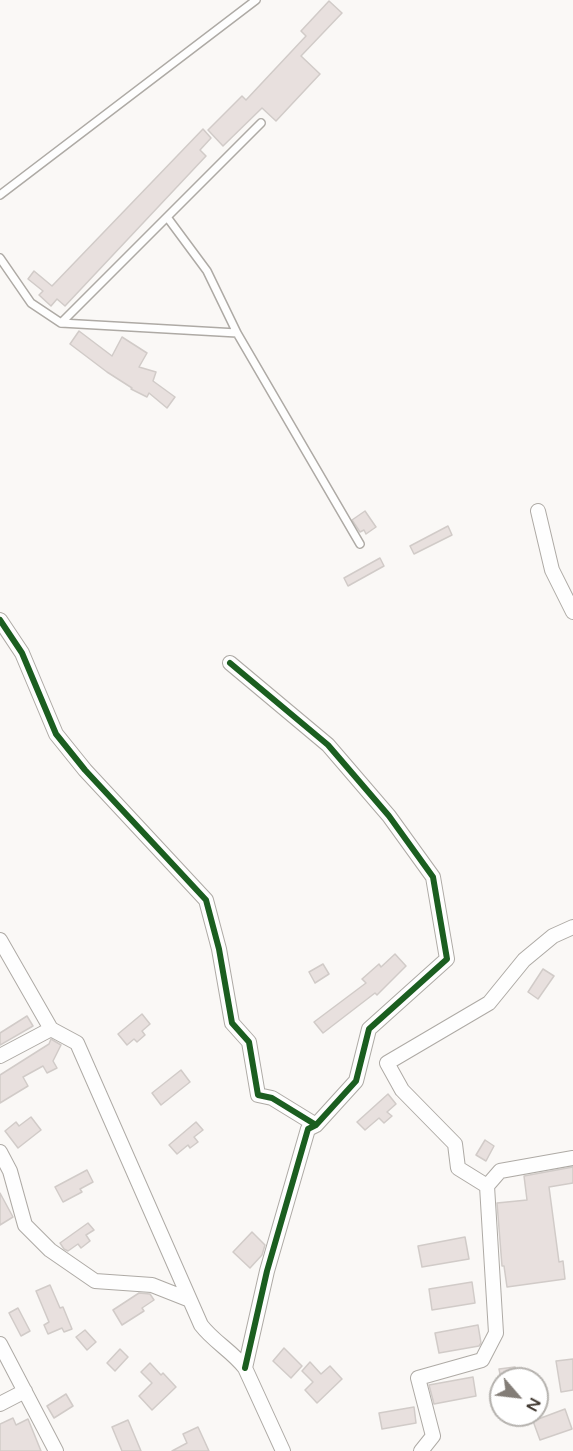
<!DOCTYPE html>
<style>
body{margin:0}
#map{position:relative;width:573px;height:1451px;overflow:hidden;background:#faf8f6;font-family:"Varela Round",sans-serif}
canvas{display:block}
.north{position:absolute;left:489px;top:1367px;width:60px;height:60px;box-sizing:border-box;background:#fff;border:2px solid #b4b1ad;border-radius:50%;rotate:118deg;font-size:16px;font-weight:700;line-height:24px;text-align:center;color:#433b33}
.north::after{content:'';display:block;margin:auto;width:21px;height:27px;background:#837d77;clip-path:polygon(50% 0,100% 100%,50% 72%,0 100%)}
</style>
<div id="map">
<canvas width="573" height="1451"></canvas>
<div class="north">N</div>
</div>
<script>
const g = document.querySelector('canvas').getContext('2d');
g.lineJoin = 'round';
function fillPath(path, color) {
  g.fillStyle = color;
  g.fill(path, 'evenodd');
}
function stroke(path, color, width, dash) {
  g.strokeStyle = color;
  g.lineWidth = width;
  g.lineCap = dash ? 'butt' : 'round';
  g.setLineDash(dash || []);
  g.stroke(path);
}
const building = new Path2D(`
 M329,1L342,13L301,56L320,74L276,121L262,108L223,146L208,130L242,96L246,100L306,36L301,31Z
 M203,129L211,138L200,150L206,156L65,306L57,299L51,306L39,295L43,291L28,279L34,271L52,286Z
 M79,331L112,356L122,337L147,353L139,367L156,372L153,381L175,397L167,408L149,393L147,397L131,389L132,388L107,372L70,344Z
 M365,511L376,527L366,534L364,530L360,532L352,520Z
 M448,526L452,535L414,554L410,546Z
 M380,558L384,566L348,586L344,578Z
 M395,954L406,966L377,995L375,993L323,1033L314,1022L366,983L362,979L379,964L381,967Z
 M323,964L329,974L315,983L309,972Z
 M543,969L554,976L538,999L528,992Z
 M142,1014L150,1024L142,1031L145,1035L137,1042L134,1039L127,1045L118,1034Z
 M27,1016L33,1026L0,1045V1033Z
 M51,1039L61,1045L53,1061L57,1068L47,1073L43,1066L23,1077L28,1086L0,1103V1075L49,1044Z
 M181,1070L190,1082L161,1105L152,1093Z
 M388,1094L396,1104L387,1112L392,1116L384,1123L379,1118L365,1130L357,1122Z
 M31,1117L41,1130L18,1148L5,1131L16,1122L19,1126Z
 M196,1122L203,1130L194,1137L198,1142L190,1148L188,1145L177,1154L169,1145Z
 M485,1140L494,1146L486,1161L476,1155Z
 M573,1167V1183L549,1187L559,1262L563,1261L565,1279L507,1287L504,1266H502L497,1203L527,1200L524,1176Z
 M87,1170L93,1182L80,1189L82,1192L63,1202L55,1187Z
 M0,1193L13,1217L0,1225Z
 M88,1223L94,1230L86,1235L90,1241L81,1248L78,1244L68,1251L64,1249L60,1243Z
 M252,1232L265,1245L262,1255L250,1268L233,1252Z
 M465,1237L469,1259L422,1267L418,1246Z
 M472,1282L475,1303L432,1310L429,1289Z
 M50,1285L60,1308L63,1307L72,1329L64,1332L62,1328L48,1334L44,1325L49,1322L36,1291Z
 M139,1293L150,1294L154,1300L142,1308L144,1311L122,1325L113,1310Z
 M18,1308L30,1331L21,1336L9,1313Z
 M478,1325L481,1343L479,1346L439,1353L435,1333Z
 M85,1330L96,1342L87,1350L76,1337Z
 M284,1348L302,1366L291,1378L273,1361Z
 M120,1349L128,1357L115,1371L107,1363Z
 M573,1359V1390L561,1392L556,1361Z
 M310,1362L321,1374L330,1366L342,1379L317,1403L305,1390L313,1382L302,1371Z
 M150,1363L161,1375L163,1373L176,1387L152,1410L139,1396L152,1383L141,1372Z
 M515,1367L517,1379H501L499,1369Z
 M473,1377L476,1396L434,1404L429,1385Z
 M66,1394L73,1406L54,1418L47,1406Z
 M414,1407L416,1423L382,1429L379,1413Z
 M565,1409L572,1429L540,1440L533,1421Z
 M13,1418L16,1425L28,1419L41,1451H0V1424Z
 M128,1420L141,1451H122L112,1427Z
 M198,1427L209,1451H172L187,1443L183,1434Z`);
fillPath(building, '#e8e0de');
stroke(building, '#d1cbc8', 1.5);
const service = new Path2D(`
 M0,195L256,0
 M167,217L207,271L237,333
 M0,258L31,303L61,323L237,333L360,544
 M61,323L261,123`);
const minor = new Path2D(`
 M538,511L552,570L573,612
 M0,620L22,653L56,734L85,770L206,900L219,949L232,1023L249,1042L258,1095L272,1098L316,1125
 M230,663L328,745L389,816L433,877L447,959L369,1029L356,1081L316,1125L308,1129L267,1271L245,1368
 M0,940L51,1029L77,1043L201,1325C214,1342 232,1351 245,1368L283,1451
 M0,1056L51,1029
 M0,1152L10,1171L25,1225L50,1250L95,1281L152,1285L190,1300
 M487,1186L458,1168L455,1144L402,1090L387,1063L489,1003L524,960L553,936L573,927
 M0,1344L56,1451
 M0,1404L25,1391
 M421,1451L433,1436L418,1378L482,1360L496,1333L487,1186L500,1171L573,1158`);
stroke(service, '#aeaaa5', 10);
stroke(minor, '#aeaaa5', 16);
stroke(service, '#fefefe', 7);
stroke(minor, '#fefefe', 14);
stroke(new Path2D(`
 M0,620L22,653L56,734L85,770L206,900L219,949L232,1023L249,1042L258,1095L272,1098L316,1125
 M230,663L328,745L389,816L433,877L447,959L369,1029L356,1081L316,1125L308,1129L267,1271L245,1368`), '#1b5e20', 6);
</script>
